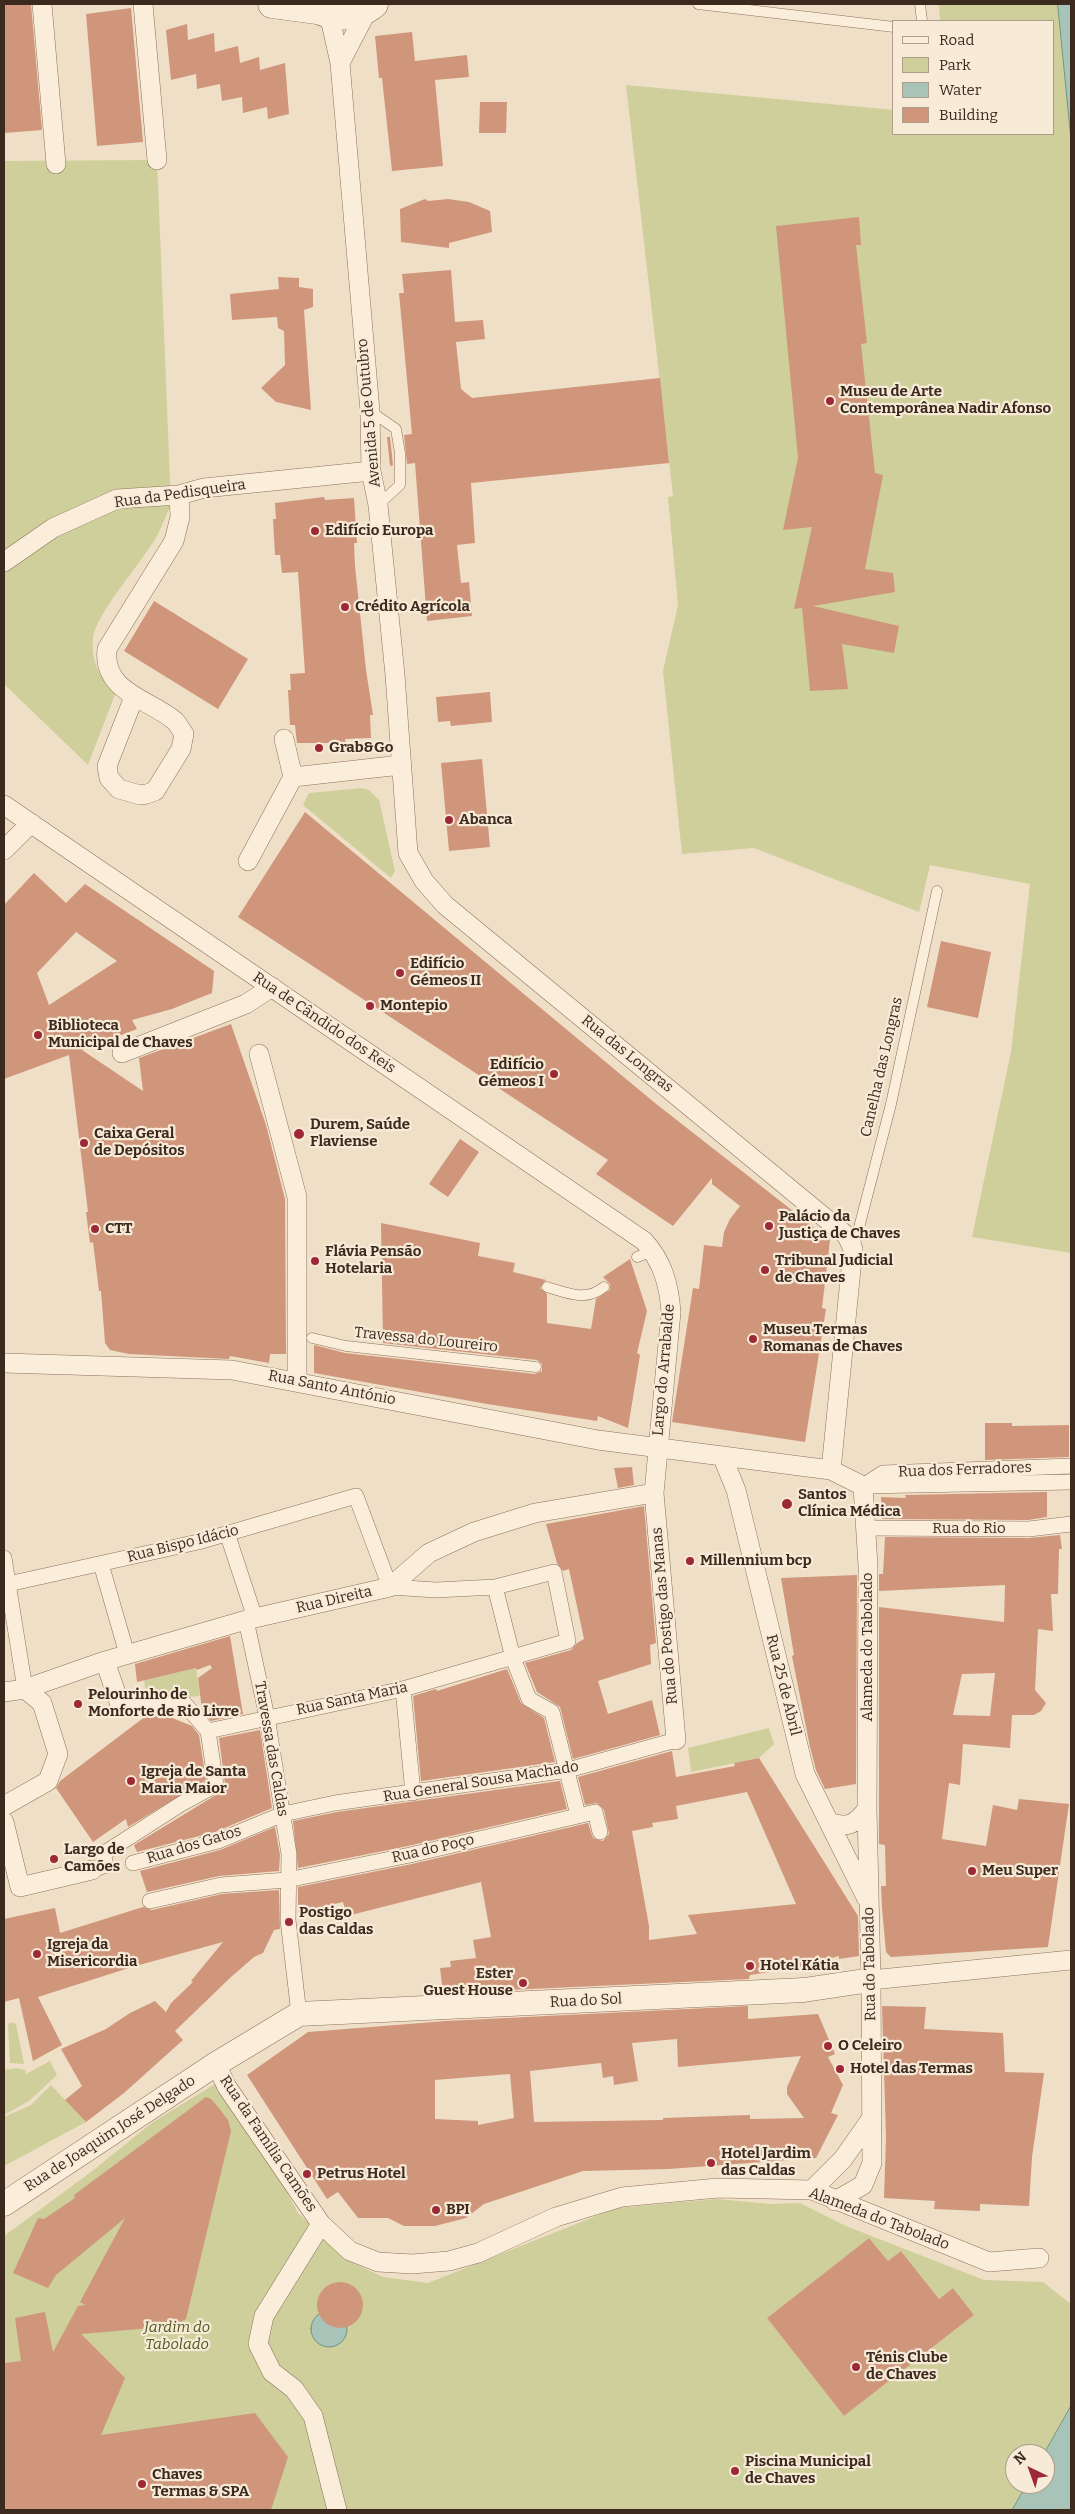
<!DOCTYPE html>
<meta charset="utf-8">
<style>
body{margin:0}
#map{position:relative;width:1075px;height:2514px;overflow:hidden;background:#f0dfc7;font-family:Bitter,serif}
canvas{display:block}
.frame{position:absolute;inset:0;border:5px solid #3c2a1f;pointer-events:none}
.legend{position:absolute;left:892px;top:20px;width:162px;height:115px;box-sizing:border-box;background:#f7ead7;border:1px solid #ac9d8d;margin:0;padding:6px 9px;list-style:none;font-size:15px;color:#3c2a1f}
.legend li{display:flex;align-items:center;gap:10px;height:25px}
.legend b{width:25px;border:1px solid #ac9d8d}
.north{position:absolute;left:1005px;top:2444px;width:50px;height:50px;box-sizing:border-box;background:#f7ead7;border:1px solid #ac9d8d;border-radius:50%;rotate:318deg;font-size:14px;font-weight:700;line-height:20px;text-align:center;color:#3c2a1f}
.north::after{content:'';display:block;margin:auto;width:18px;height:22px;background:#9e2936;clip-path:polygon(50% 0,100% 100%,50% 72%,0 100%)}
</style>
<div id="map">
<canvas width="1075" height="2514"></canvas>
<div class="frame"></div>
<ul class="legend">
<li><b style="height:6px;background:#faeedb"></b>Road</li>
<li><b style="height:14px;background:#cecf9a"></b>Park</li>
<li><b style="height:14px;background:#a8c4b9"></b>Water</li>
<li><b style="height:14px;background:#cf967c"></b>Building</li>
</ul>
<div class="north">N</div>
</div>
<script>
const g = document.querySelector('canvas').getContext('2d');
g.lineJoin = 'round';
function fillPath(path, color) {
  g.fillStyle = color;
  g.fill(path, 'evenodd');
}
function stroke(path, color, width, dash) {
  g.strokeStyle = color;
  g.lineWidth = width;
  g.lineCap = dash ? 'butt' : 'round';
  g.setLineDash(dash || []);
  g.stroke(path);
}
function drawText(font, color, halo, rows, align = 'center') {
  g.font = font + ' Bitter,serif';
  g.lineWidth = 4.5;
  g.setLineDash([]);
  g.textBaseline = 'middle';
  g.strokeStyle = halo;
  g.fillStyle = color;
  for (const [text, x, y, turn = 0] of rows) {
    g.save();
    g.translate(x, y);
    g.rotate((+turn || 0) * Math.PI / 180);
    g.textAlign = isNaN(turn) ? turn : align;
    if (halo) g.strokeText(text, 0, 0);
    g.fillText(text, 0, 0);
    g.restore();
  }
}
fillPath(new Path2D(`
 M939,4H1058L1071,139V1253L972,1237L1011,1052L1030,884L930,865L919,912L754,848L682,854L663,671L678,605L668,497L673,496L626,85L894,110V134H1054V21H940Z
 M157,160L171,505C166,515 162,526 157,536C143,561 96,613 93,638C91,662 99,677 116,692L88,765L4,684V161Z
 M362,788L369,790L379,800L395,871L391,878L303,805L309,793Z
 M196,1668L200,1696L147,1700L144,1680Z
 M769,1728L774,1744L759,1758L691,1772L688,1748Z
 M10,2022L16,2024L24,2064L10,2063L8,2026Z
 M50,2061L57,2075L29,2101L4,2115V2070L17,2068L25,2070L26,2074Z
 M228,2076L298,2213L345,2259L383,2277L428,2283L616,2208L717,2199L770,2204L800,2203L846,2226L984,2280L1043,2282L1071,2304V2406L1044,2454H1015V2484H1027L1012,2510H4V2236L91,2172L153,2122ZM869,2238L888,2261L901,2251L939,2299L953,2288L974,2315L844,2416L767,2318Z
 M51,2085L86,2122L4,2166V2117L31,2105Z`), '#cecf9a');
const water = new Path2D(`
 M1058,4H1071V139Z
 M311 2329a18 18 0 1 1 36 0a18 18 0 1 1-36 0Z
 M1071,2406V2510H1012L1027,2484H1045L1044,2454Z`);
fillPath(water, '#a8c4b9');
stroke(water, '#6e9386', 1);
fillPath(new Path2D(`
 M4,4H31L42,130L4,133Z
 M131,8L143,142L97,146L86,14Z
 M187,24L188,40L214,33L215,52L238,46L240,63L259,57L260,70L285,63L289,114L268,119L267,107L243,113L242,97L222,101L220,84L197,89L196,74L171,80L166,30Z
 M412,32L415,61L467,55L469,77L435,80L443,166L392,171L382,78H379L375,36Z
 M480,102H507L506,133H479Z
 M425,199L428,201L448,199L469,202L490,211L492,232L449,243V248L401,242L400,209Z
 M859,217L861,245H856L867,343L861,344L875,473L883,475L865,569L893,573L895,592L813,606L899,626L894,653L842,644L848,689L810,691L802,608L794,609L812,527L783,530L798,458L776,226Z
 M451,270L455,322L483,320L485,339L456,342L461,389L472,398L660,378L669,463L471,483L475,543L457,545L461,583L469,582L472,616L427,621L415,463L407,464L404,435L412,434L399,293H404L402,274Z
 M278,277L299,278V287L313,289V307L304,310L311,410L276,402L261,388L285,365L284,331L278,328L277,317L232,320L230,294L279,289Z
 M387,437H390L393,465L390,466Z
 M324,497L325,500L354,498L357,543H354L355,566L366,670L373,715H370L371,738L345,739L346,743H297L295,725H290L288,690H291L290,674L305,673L298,572L282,573L280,555H275L273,519H276L275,503Z
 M154,601L248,659L218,709L124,651Z
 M490,692L492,722L451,726L450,721L438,722L436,697Z
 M482,759L490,847L449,851L441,763Z
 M305,812L655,1103L830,1240L822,1308L826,1309L805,1442L672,1422L693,1288L699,1289L704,1245L722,1247L724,1232L730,1219L740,1206L712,1184V1178L673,1226L596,1174L608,1160L238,917Z
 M34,873L66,903L85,884L214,971L212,993L172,1009L132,1020L137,1029L82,1050L143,1091L139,1058L231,1024L266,1125L285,1199L286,1354H270L269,1363L230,1356L229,1359L129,1354L110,1350L105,1343L101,1291H99L93,1242L90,1243L86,1212H88L69,1055L4,1079V905ZM76,932L117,961L49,1005L37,973Z
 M941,941L991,952L978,1018L927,1007Z
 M460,1139L479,1152L448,1197L429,1184Z
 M381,1223L480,1243L478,1256L515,1263L513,1272L546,1280L540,1288L547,1294V1323L591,1329L596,1299L610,1290V1284L603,1277L630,1259L647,1311L637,1353L640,1355L628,1428L598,1416L597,1421L487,1404L314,1373V1345L345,1353L535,1374L542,1371V1364L537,1360L383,1343Z
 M985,1423H1012V1426L1069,1425V1457L985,1460Z
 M632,1467L634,1485L618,1488L614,1468Z
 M1047,1492V1517L1028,1520L882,1519L881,1497L906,1498L905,1495Z
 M644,1506L656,1643L650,1645L651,1664L598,1681L608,1714L652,1700L660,1735L573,1759L560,1707L537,1692L525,1663L571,1650L577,1643L584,1639L569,1569L563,1571L557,1563L546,1524Z
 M1060,1535L1062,1549H1059L1058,1594H1051L1053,1631L1038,1629L1035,1690L1046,1703L1041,1711L1034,1715H1012L1010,1748L963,1744L960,1785L949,1783L942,1839L986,1846L993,1805L1017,1810L1019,1799L1069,1804L1048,1947L891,1957L886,1952L882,1908L881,1886H886L885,1845L879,1844V1607L1004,1622L1005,1585L879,1591V1574H883L885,1537L1029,1538ZM995,1673L990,1716L953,1715L962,1674Z
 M857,1575L856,1784L825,1789L816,1770L810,1747L792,1656L794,1655L781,1578Z
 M230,1636L243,1714L211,1721L202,1710L198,1678L212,1668L210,1665L197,1670L196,1668L137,1682L135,1664Z
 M507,1669L521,1703L544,1718L555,1762L421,1781L413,1696L436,1689L437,1691Z
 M160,1713L192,1726L199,1735L206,1780L128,1827L126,1819L93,1842L56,1788L60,1781L146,1716Z
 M260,1730L272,1808L215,1832L137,1852L134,1845L224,1790L225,1784L219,1738Z
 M672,1751L676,1777L735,1766L734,1763L759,1758L858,1916L859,1956L839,1959V1956L790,1969L750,1975L749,1979L443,1993L440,1968L451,1967L450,1961L476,1958L473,1940L491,1937L481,1882L347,1916L343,1902L298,1912V1887L412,1864L588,1823L593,1838L603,1841L609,1834L604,1810L597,1803L585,1805L578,1777ZM747,1792L796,1904L688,1915L697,1934L649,1940V1926L632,1831L653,1827L652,1823L678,1819L676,1806Z
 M560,1781L567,1809L408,1846L298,1868L293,1821L337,1812Z
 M275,1827L280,1855L279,1871L219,1876L147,1892L140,1871L220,1850Z
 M279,1890L280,1929L274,1930L263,1953L254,1957L231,1977L175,2031L183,2040L124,2093L86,2122L65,2100L82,2086L61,2049L106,2029L130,2013L155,2001L166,2012L171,2003L193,1982L191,1981L223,1942L132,1967L38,1997L62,2045L33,2061L19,1998L4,2002V1919L55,1908L60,1933L143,1907L152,1910L222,1894Z
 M748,2006V2019L818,2014L835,2054L828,2057L843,2085L831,2113L838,2115L816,2158L669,2169L583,2171L484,2204L466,2218L435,2226H404L388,2218H358L338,2192L327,2199L247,2075L308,2032L446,2021ZM677,2039L678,2067L801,2056L787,2087V2094L804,2118L750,2119V2115L663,2118V2120L534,2122L530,2071L601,2063L603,2078L613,2076L614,2085L638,2081L632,2043ZM510,2074L514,2118L478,2125V2121L435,2119V2080Z
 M882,2006L926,2007L924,2029L1003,2033L1005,2072L1044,2073L1032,2157L1029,2206L980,2204V2211L934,2209L935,2201L884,2198L886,2137Z
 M206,2097L211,2099L219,2108L228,2120L231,2131L186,2319L174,2326L81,2334L125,2378L101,2435L255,2413L288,2457L271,2510H4V2363L21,2361L15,2318L45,2312L53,2352L78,2306L85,2305L80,2302L125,2218L56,2275L48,2288L13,2273L38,2218L44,2219L75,2198L74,2195Z
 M869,2238L888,2261L901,2251L939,2299L953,2288L974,2315L844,2416L767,2318Z
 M317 2305a23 23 0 1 1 46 0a23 23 0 1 1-46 0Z`), '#cf967c');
const service = new Path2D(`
 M698,4L894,27
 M920,4L922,21
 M370,411L396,429L400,453V485L378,505
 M854,1247L891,1104L937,891
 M637,1257L653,1251
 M547,1287C567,1293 586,1302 604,1287
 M312,1338L346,1346L536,1367`);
const pedestrian = new Path2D(`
 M863,1486L883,1473L1071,1466
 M863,1486L1071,1482
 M866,1528L1029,1529L1071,1524
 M227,1533L255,1618
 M4,1558L25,1689
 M101,1564L127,1654
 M8,1584L198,1542L356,1496L390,1587L436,1590L495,1587L554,1572L568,1641L403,1689L208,1731L183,1702L144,1704
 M495,1587L513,1658L529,1699L552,1712L578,1815
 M246,1620L267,1717L289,1854L288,1920L299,2014
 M403,1689L413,1793
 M133,1863L218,1841L283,1814L335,1803L568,1770L676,1740
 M92,1870L106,1865L103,1854L181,1804L216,1785L208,1731
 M150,1901L221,1885L287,1880L410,1855L595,1812L600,1832`);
const minor = new Path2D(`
 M42,4L56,164
 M143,4L157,160
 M329,14L340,63L370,411L371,471L378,505L395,675L408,853L424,881L445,905L847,1236L853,1249L831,1470
 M340,63L368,9
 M4,562L53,528L117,499L179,495L204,488L371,471
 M134,697L107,766L109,778L119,789L140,795L147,794L155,791L181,749L184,734C181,730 178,724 175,721C149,699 102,692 107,649L174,541L180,517L179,495
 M284,739L293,777
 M4,805L644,1241C663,1262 669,1285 671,1312L654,1493L676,1740
 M4,850L31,823
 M248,861L293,777L401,765
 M122,1053L246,1004L272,987
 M259,1054L297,1197V1381
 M4,1363L232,1370L598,1440L831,1470L863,1486L868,1566L867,1809L871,1980L872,2163L863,2185L835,2201
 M722,1456L736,1490L805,1774L867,1899
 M105,1661L120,1705L144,1704
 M4,1692L25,1689L105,1661L246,1620L390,1587L429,1553L474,1532L535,1513L654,1493
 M4,1806L48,1781L58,1754L42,1703L25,1689
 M4,1822L20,1887L92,1870
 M829,1822C847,1829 856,1824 867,1809
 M871,1980L1071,1960
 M216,2064L227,2087L321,2224L350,2251L378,2262L412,2264L449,2261L478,2253L556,2217L622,2197L718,2188L812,2190L989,2262L1039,2258
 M812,2190L843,2159L871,2119
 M321,2224L264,2316L258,2344L272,2372L294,2389L313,2416L337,2510`);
const tertiary = new Path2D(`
 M4,2204L216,2064L299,2014L804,1990L871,1980`);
const secondary = new Path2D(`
 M272,4L317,10
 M310,4C329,19 355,20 374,4`);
stroke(service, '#8d705b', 11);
stroke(pedestrian, '#8d705b', 16);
stroke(minor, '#8d705b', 20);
stroke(tertiary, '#8d705b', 25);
stroke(secondary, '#6f523e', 29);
stroke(service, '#faeedb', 10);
stroke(pedestrian, '#faeedb', 15);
stroke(minor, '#faeedb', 19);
stroke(tertiary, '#faeedb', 24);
stroke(secondary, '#faeedb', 28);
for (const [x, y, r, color] of [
 [830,401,5,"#9e2936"],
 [315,531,5,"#9e2936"],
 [345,607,5,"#9e2936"],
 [319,748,5,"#9e2936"],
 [449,820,5,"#9e2936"],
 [400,973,5,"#9e2936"],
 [370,1006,5,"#9e2936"],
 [38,1035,5,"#9e2936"],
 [554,1074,5,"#9e2936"],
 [299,1134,6,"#9e2936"],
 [84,1143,5,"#9e2936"],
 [769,1226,5,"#9e2936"],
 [95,1229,5,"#9e2936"],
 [315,1261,5,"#9e2936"],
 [765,1270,5,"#9e2936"],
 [753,1339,5,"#9e2936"],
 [787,1504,6,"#9e2936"],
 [690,1561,5,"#9e2936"],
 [78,1704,5,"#9e2936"],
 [131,1781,5,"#9e2936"],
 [54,1859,5,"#9e2936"],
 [972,1871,5,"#9e2936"],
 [289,1922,5,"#9e2936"],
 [37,1954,5,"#9e2936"],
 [750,1966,5,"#9e2936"],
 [523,1983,5,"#9e2936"],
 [828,2046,5,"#9e2936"],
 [840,2069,5,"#9e2936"],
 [711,2163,5,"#9e2936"],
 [307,2174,5,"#9e2936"],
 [436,2210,5,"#9e2936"],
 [856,2367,5,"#9e2936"],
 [735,2471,5,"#9e2936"],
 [142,2484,5,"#9e2936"]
]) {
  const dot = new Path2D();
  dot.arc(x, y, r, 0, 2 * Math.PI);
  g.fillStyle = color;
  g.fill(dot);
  stroke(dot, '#f7ead7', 2);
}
drawText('bold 15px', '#3c2a1f', '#f7ead7', [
 ["Museu de Arte",840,392],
 ["Contemporânea Nadir Afonso",840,409],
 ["Edifício Europa",325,531],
 ["Crédito Agrícola",355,607],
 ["Grab&Go",329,748],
 ["Abanca",459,820],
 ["Edifício",410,964],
 ["Gémeos II",410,981],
 ["Montepio",380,1006],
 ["Biblioteca",48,1026],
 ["Municipal de Chaves",48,1043],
 ["Edifício",544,1065,"right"],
 ["Gémeos I",544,1082,"right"],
 ["Durem, Saúde",310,1125],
 ["Flaviense",310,1142],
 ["Caixa Geral",94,1134],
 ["de Depósitos",94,1151],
 ["Palácio da",779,1217],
 ["Justiça de Chaves",779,1234],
 ["CTT",105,1229],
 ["Flávia Pensão",325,1252],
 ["Hotelaria",325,1269],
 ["Tribunal Judicial",775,1261],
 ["de Chaves",775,1278],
 ["Museu Termas",763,1330],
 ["Romanas de Chaves",763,1347],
 ["Santos",798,1495],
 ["Clínica Médica",798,1512],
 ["Millennium bcp",700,1561],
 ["Pelourinho de",88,1695],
 ["Monforte de Rio Livre",88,1712],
 ["Igreja de Santa",141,1772],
 ["Maria Maior",141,1789],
 ["Largo de",64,1850],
 ["Camões",64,1867],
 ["Meu Super",982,1871],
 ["Postigo",299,1913],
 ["das Caldas",299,1930],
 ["Igreja da",47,1945],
 ["Misericordia",47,1962],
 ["Hotel Kátia",760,1966],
 ["Ester",513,1974,"right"],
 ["Guest House",513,1991,"right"],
 ["O Celeiro",838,2046],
 ["Hotel das Termas",850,2069],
 ["Hotel Jardim",721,2154],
 ["das Caldas",721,2171],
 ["Petrus Hotel",317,2174],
 ["BPI",446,2210],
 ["Ténis Clube",866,2358],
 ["de Chaves",866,2375],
 ["Piscina Municipal",745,2462],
 ["de Chaves",745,2479],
 ["Chaves",152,2475],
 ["Termas & SPA",152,2492]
], 'left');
drawText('15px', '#3c2a1f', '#f7ead7', [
 ["Avenida 5 de Outubro",369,413,-95],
 ["Rua da Pedisqueira",180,494,-8],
 ["Rua de Cândido dos Reis",324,1023,34],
 ["Rua das Longras",627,1054,39],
 ["Canelha das Longras",882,1067,-77],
 ["Travessa do Loureiro",426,1340,6],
 ["Largo do Arrabalde",664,1370,-85],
 ["Rua Santo António",332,1388,11],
 ["Rua dos Ferradores",965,1470,-2],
 ["Rua do Rio",969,1529],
 ["Rua Bispo Idácio",183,1544,-14],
 ["Rua Direita",334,1600,-13],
 ["Rua do Postigo das Manas",665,1616,-95],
 ["Alameda do Tabolado",868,1647,-90],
 ["Rua 25 de Abril",783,1685,76],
 ["Rua Santa Maria",352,1699,-12],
 ["Travessa das Caldas",271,1749,80],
 ["Rua General Sousa Machado",481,1782,-9],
 ["Rua dos Gatos",194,1845,-17],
 ["Rua do Poço",433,1849,-13],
 ["Rua do Tabolado",870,1964,-91],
 ["Rua do Sol",586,2001,-3],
 ["Rua de Joaquim José Delgado",110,2134,-33],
 ["Rua da Família Camões",268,2144,56],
 ["Alameda do Tabolado",879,2219,21]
]);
drawText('italic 15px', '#525a25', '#f7ead7', [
 ["Jardim do",177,2328],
 ["Tabolado",177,2345]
]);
</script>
